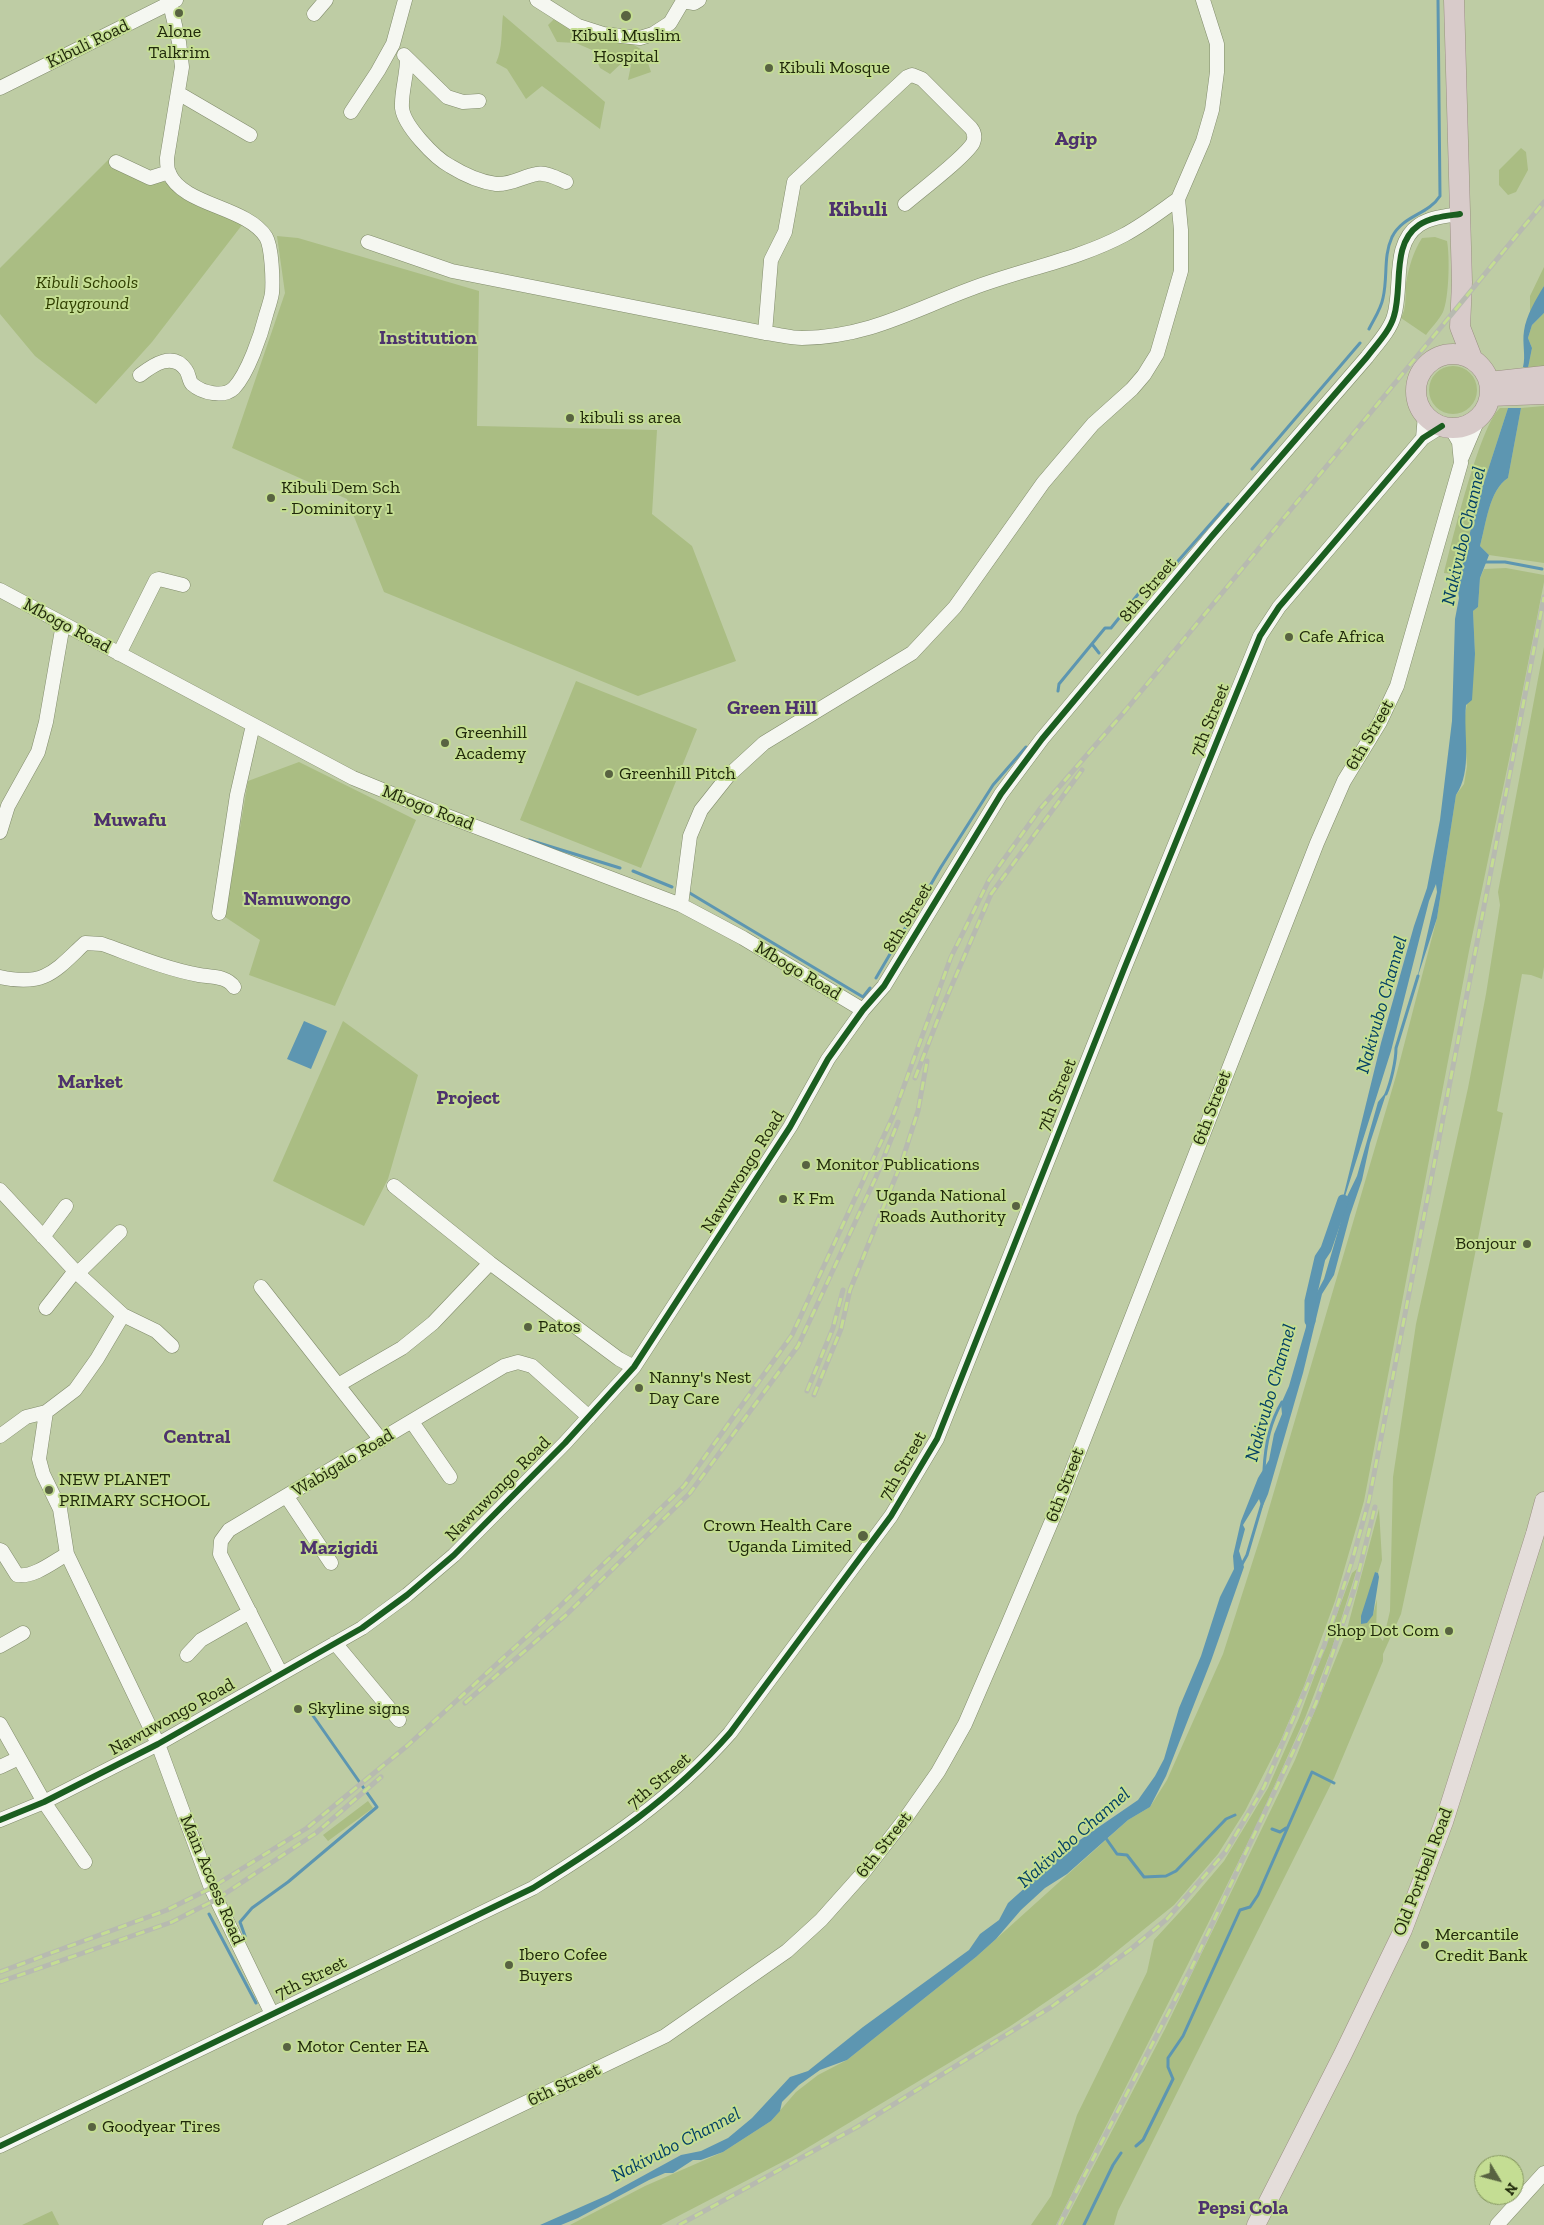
<!DOCTYPE html>
<style>
body{margin:0}
#map{position:relative;width:1544px;height:2225px;overflow:hidden;background:#becca4;font-family:"Zilla Slab",serif}
canvas{display:block}
.north{position:absolute;left:1474px;top:2155px;width:50px;height:50px;box-sizing:border-box;background:#c4dd93;border:1px solid #83955d;border-radius:50%;rotate:127deg;font-size:14px;font-weight:700;line-height:20px;text-align:center;color:#212a0b}
.north::after{content:'';display:block;margin:auto;width:18px;height:22px;background:#586341;clip-path:polygon(50% 0,100% 100%,50% 72%,0 100%)}
</style>
<div id="map">
<canvas width="1544" height="2225"></canvas>
<div class="north">N</div>
</div>
<script>
const g = document.querySelector('canvas').getContext('2d');
g.lineJoin = 'round';
function fillPath(path, color) {
  g.fillStyle = color;
  g.fill(path, 'evenodd');
}
function stroke(path, color, width, dash) {
  g.strokeStyle = color;
  g.lineWidth = width;
  g.lineCap = dash ? 'butt' : 'round';
  g.setLineDash(dash || []);
  g.stroke(path);
}
function drawText(font, color, halo, rows, align = 'center') {
  g.font = font + ' "Zilla Slab",serif';
  g.lineWidth = 4;
  g.setLineDash([]);
  g.textBaseline = 'middle';
  g.strokeStyle = halo;
  g.fillStyle = color;
  for (const [text, x, y, turn = 0] of rows) {
    g.save();
    g.translate(x, y);
    g.rotate((+turn || 0) * Math.PI / 180);
    g.textAlign = isNaN(turn) ? turn : align;
    if (halo) g.strokeText(text, 0, 0);
    g.fillText(text, 0, 0);
    g.restore();
  }
}
fillPath(new Path2D(`
 M503,15L605,102L600,129L542,86L526,99L507,69L496,63C503,48 501,31 503,15Z
 M558,15L580,35L629,42L644,51L651,72L628,80L631,65L624,61L610,74L600,68L592,50L576,43L557,42L548,25Z
 M1521,148L1526,152L1528,170L1516,192L1508,195L1499,185V170Z
 M114,154L242,225L152,342L96,404L35,356L0,314V268Z
 M277,236L298,238L479,291L477,426L657,430L652,514L692,546L736,661L638,696L384,592L347,499L232,448L285,293Z
 M1435,237L1447,241C1450,256 1449,299 1443,312C1439,320 1431,328 1426,335L1401,318C1407,308 1405,295 1406,283C1409,267 1413,252 1422,238Z
 M1544,267V286L1530,315V296Z
 M1544,313V366L1528,368L1532,348L1528,338L1532,325Z
 M1429 390a24 24 0 1 1 48 0a24 24 0 1 1-48 0Z
 M1544,406V563L1489,555L1480,546C1486,525 1489,490 1508,478L1521,408Z
 M1500,408H1508L1476,507L1460,575L1444,573C1452,541 1480,425 1500,408Z
 M1506,568L1544,575V582L1511,750L1469,951L1364,1501L1335,1601L1304,1686L1280,1742L1245,1811L1218,1854L1174,1905L1096,1968L1009,2027L792,2157L661,2225H570L645,2186L723,2152L771,2121L796,2092L818,2075L847,2060L976,1957L1128,1820L1150,1807L1167,1780L1223,1654L1263,1529L1396,1076L1437,918L1456,795L1464,784L1467,766L1464,722L1475,654L1473,611L1478,607L1480,578L1484,569Z
 M1544,647V967L1542,979L1531,975L1522,974L1497,1111L1503,1113L1434,1460L1401,1614L1383,1654V1661L1334,1778L1118,2211L1114,2225H1063L1165,2029L1295,1760L1346,1633L1379,1509L1382,1560L1378,1573L1375,1572L1373,1615L1377,1599L1376,1633L1383,1641L1390,1611L1393,1477L1416,1324L1468,1088L1486,994L1500,905L1498,892Z
 M576,681L697,729L641,868L520,820Z
 M299,762L416,820L335,1006L249,975L260,940L225,917L248,781Z
 M343,1021L418,1075L388,1179L364,1226L273,1181Z
 M1357,1569L1332,1648L1305,1718L1259,1820L1188,1964L1056,2225H1031L1051,2196L1077,2115L1147,1972L1154,1940L1190,1901L1224,1861L1268,1788L1299,1718L1352,1573Z
 M368,1801L373,1808L328,1841L323,1835Z
 M52,2211L59,2225H22Z`), '#aabd83');
fillPath(new Path2D(`
 M1544,286V313L1532,325L1528,338L1532,348L1528,368L1523,367C1526,356 1522,343 1524,331C1526,316 1536,299 1544,286Z
 M1508,408H1521L1508,478C1489,490 1486,525 1480,546L1489,555L1480,578L1478,607L1473,611L1475,654L1472,700L1466,705C1463,735 1473,770 1456,795L1437,918L1417,979L1437,892L1436,884L1429,901L1391,1051L1341,1209L1357,1176L1378,1102L1387,1091L1370,1143L1362,1180L1350,1215L1334,1275L1322,1294L1303,1373L1268,1494L1262,1508L1259,1499L1243,1525L1245,1529L1239,1551L1244,1567L1211,1661L1166,1776L1150,1807L1128,1820L1067,1874L1045,1888L1021,1910L996,1939L976,1957L847,2060L820,2070L799,2085L782,2102L780,2111L771,2121L723,2152L701,2160H693L673,2173H665L649,2180L578,2218L561,2225H540L608,2195L681,2155L701,2151L728,2138L752,2118L790,2077L808,2071L863,2027L969,1950L980,1934L999,1920L1008,1903L1074,1844L1138,1800L1155,1776L1164,1759L1179,1708L1201,1656L1220,1597L1234,1569L1233,1556L1241,1521L1258,1478L1269,1460L1274,1434L1282,1414L1281,1404L1289,1386L1306,1327L1307,1311L1324,1279L1341,1221L1339,1214L1381,1043L1414,926L1427,888L1440,820L1452,721L1455,619L1459,598L1458,591L1460,575L1476,507Z
 M304,1021L327,1031L311,1069L287,1059Z
 M1375,1572L1378,1573L1379,1577L1373,1615L1367,1623L1361,1624V1616Z`), '#5d96b1');
stroke(new Path2D(`
 M1369,329C1374,319 1381,309 1383,298C1388,277 1383,257 1392,237C1403,215 1428,215 1440,196L1438,0
 M1252,469L1360,343
 M1483,562H1505L1542,569
 M1157,585L1228,504
 M1092,644L1099,653
 M1058,691L1059,684L1105,628H1111L1143,588
 M529,840L620,868
 M633,871L672,887
 M688,892L863,997L870,988
 M876,978L941,867L993,785L1026,747
 M1386,1094C1391,1082 1396,1061 1396,1048L1418,976
 M1264,1470C1265,1448 1270,1422 1282,1402
 M1241,1566L1247,1555L1262,1504
 M1272,1829L1280,1832L1286,1828
 M1105,1837L1117,1854L1127,1855L1144,1877L1166,1876L1176,1871L1226,1819L1235,1815
 M209,1914L256,2003
 M245,1936L240,1922L252,1908L288,1882L377,1807L309,1710
 M1136,2146L1143,2140L1173,2079L1168,2067V2058L1183,2036L1240,1910L1250,1907L1258,1895L1312,1772L1334,1783
 M1084,2225L1113,2165L1121,2153`), '#5d96b1', 3);
stroke(new Path2D(`
 M1310,1321V1301L1320,1258L1326,1249L1343,1200`), '#5d96b1', 11);
const minor = new Path2D(`
 M537,0L578,26L603,34L640,38L653,34L670,23L683,1
 M683,1L694,3L699,0
 M314,14L326,0
 M404,55L447,97L463,102L479,101
 M407,59C407,76 401,92 402,108C404,126 435,158 450,166C463,174 481,182 496,184C512,185 523,176 537,174C546,172 557,178 566,182
 M0,88L176,0
 M178,93L250,135
 M351,112L378,71L393,44L405,0
 M116,162L150,178L169,172
 M368,242L452,271L765,333C777,334 790,338 802,338C869,337 913,310 973,288C1023,269 1077,260 1124,235C1143,225 1161,211 1178,199
 M765,333L771,260L785,232L794,182L907,77L912,75L922,79L971,128C975,133 975,138 973,143C965,157 919,192 905,204
 M140,375C153,365 173,351 186,370C189,374 189,381 192,384C202,393 224,398 234,388C248,373 261,335 266,315C268,308 271,300 272,293C273,281 272,247 266,237C246,206 183,206 169,173C167,169 167,162 167,158L182,67L179,42L170,4
 M1423,438L1425,415
 M1462,457L1479,417
 M0,590L353,778L429,809L681,905L743,938L863,1010
 M119,654L156,580L159,579L183,585
 M0,832L8,806L38,752L46,722L63,624
 M681,905L690,836L701,810L728,776L764,743L912,653L955,607L1043,483L1093,424L1132,389L1144,375L1157,354L1181,271V230L1178,199L1203,141L1212,110L1217,72V44L1203,0
 M219,913L237,795L253,725
 M0,977C45,987 55,971 85,943L102,944C133,955 166,969 199,975C211,977 227,976 234,987
 M394,1186L490,1263L619,1359L634,1367
 M0,1190L75,1271L123,1315L156,1331L172,1346
 M43,1237L66,1206
 M78,1273L120,1232
 M261,1287L381,1440
 M46,1308L75,1271
 M338,1385L402,1348L433,1323L490,1263
 M46,1412L39,1459L43,1474L60,1509L67,1554
 M412,1422L450,1477
 M0,1436L26,1417L46,1412L75,1390L97,1359L123,1315
 M287,1497L331,1563
 M0,1550L2,1551L17,1575C33,1578 53,1562 67,1554L158,1744L211,1888L272,2014
 M335,1643L399,1720
 M0,1646L23,1633
 M187,1655L201,1640L250,1612
 M281,1674L220,1554L221,1541L229,1530L504,1366L518,1362L532,1366L589,1417
 M0,1724L44,1802L85,1862
 M0,1767L19,1758
 M0,1820L44,1802L158,1744L362,1628L407,1595L454,1555L565,1443L634,1367L790,1127L828,1059L863,1010L884,986L1001,794L1042,739L1212,536L1367,357C1376,345 1390,331 1394,316C1403,287 1391,244 1419,225C1431,217 1447,216 1460,214
 M0,2146L533,1888C607,1842 672,1799 730,1733L891,1516L937,1439L1124,969L1260,636L1279,607L1423,438L1442,426
 M270,2225L665,2036L787,1951L821,1920L863,1873L905,1819L938,1772L965,1724L1006,1629L1056,1511L1317,843L1344,781L1380,722L1397,686L1461,463L1459,442L1451,428
 M1497,2225L1544,2173`);
const major = new Path2D(`
 M1256,2225L1343,2054L1403,1930L1444,1822L1535,1534L1544,1501`);
const highway = new Path2D(`
 M1454,0L1462,282L1460,327L1472,358
 M1416 391a37 37 0 1 1 74 0a37 37 0 1 1-74 0Z
 M1489,382L1544,376
 M1490,396L1544,394`);
stroke(minor, '#808b6b', 15);
stroke(major, '#999081', 19);
stroke(highway, '#999081', 21);
stroke(minor, '#f5f7f1', 14);
stroke(major, '#e4ddda', 18);
stroke(highway, '#d8cbca', 20);
const rail = new Path2D(`
 M915,1078L943,1006L991,894L1082,770
 M807,1391L833,1328L843,1290
 M814,1395L841,1329L850,1290L902,1161L918,1111L927,1061
 M465,1703L566,1615L690,1493L798,1346L876,1177L898,1122
 M0,1972L167,1910L211,1888L307,1828L407,1746L559,1607L684,1486L792,1335L893,1116L951,957L989,880L1040,809L1125,711L1544,202
 M0,1982L172,1922L217,1899L316,1833L381,1777
 M679,2225L857,2127L1051,2007L1131,1949L1167,1919L1226,1851L1264,1787L1324,1646L1352,1561L1369,1500L1544,597
 M1059,2225L1192,1967L1316,1703L1355,1587L1375,1507`);
stroke(rail, '#b7bab0', 5);
stroke(rail, '#c4dd93', 3, [9]);
stroke(new Path2D(`
 M0,1820L44,1802L158,1744L362,1628L407,1595L454,1555L565,1443L634,1367L790,1127L828,1059L863,1010L884,986L1001,794L1042,739L1212,536L1367,357C1376,345 1390,331 1394,316C1403,287 1391,244 1419,225C1431,217 1447,216 1460,214
 M0,2146L533,1888C607,1842 672,1799 730,1733L891,1516L937,1439L1124,969L1260,636L1279,607L1423,438L1442,426`), '#1b5e20', 6);
for (const [x, y, r, color] of [
 [179,13,5,"#586341"],
 [626,16,6,"#586341"],
 [769,68,5,"#586341"],
 [570,418,5,"#586341"],
 [271,498,5,"#586341"],
 [1289,637,5,"#586341"],
 [445,743,5,"#586341"],
 [609,774,5,"#586341"],
 [806,1165,5,"#586341"],
 [783,1199,5,"#586341"],
 [1016,1206,5,"#586341"],
 [1527,1244,5,"#586341"],
 [528,1327,5,"#586341"],
 [639,1388,5,"#586341"],
 [49,1490,5,"#586341"],
 [863,1536,6,"#586341"],
 [1449,1631,5,"#586341"],
 [298,1709,5,"#586341"],
 [1425,1945,5,"#586341"],
 [509,1965,5,"#586341"],
 [287,2047,5,"#586341"],
 [92,2127,5,"#586341"]
]) {
  const dot = new Path2D();
  dot.arc(x, y, r, 0, 2 * Math.PI);
  g.fillStyle = color;
  g.fill(dot);
  stroke(dot, '#c4dd93', 2);
}
drawText('18px', '#212a0b', '#c4dd93', [
 ["Alone",179,32,"center"],
 ["Talkrim",179,53,"center"],
 ["Kibuli Muslim",626,36,"center"],
 ["Hospital",626,57,"center"],
 ["Kibuli Mosque",779,68],
 ["kibuli ss area",580,418],
 ["Kibuli Dem Sch",281,488],
 ["- Dominitory 1",281,509],
 ["Cafe Africa",1299,637],
 ["Greenhill",455,733],
 ["Academy",455,754],
 ["Greenhill Pitch",619,774],
 ["Monitor Publications",816,1165],
 ["Uganda National",1006,1196,"right"],
 ["Roads Authority",1006,1217,"right"],
 ["K Fm",793,1199],
 ["Bonjour",1517,1244,"right"],
 ["Patos",538,1327],
 ["Nanny's Nest",649,1378],
 ["Day Care",649,1399],
 ["NEW PLANET",59,1480],
 ["PRIMARY SCHOOL",59,1501],
 ["Crown Health Care",852,1526,"right"],
 ["Uganda Limited",852,1547,"right"],
 ["Shop Dot Com",1439,1631,"right"],
 ["Skyline signs",308,1709],
 ["Mercantile",1435,1935],
 ["Credit Bank",1435,1956],
 ["Ibero Cofee",519,1955],
 ["Buyers",519,1976],
 ["Motor Center EA",297,2047],
 ["Goodyear Tires",102,2127]
], 'left');
drawText('18px', '#212a0b', '#c4dd93', [
 ["Kibuli Road",88,44,-26],
 ["8th Street",1148,590,-50],
 ["Mbogo Road",67,626,28],
 ["7th Street",1210,720,-68],
 ["6th Street",1370,735,-60],
 ["Mbogo Road",428,808,21],
 ["8th Street",908,918,-59],
 ["Mbogo Road",798,971,31],
 ["7th Street",1057,1095,-68],
 ["6th Street",1212,1108,-69],
 ["Nawuwongo Road",743,1172,-58],
 ["Wabigalo Road",343,1463,-31],
 ["7th Street",903,1466,-60],
 ["6th Street",1065,1485,-69],
 ["Nawuwongo Road",498,1489,-45],
 ["Nawuwongo Road",172,1717,-29],
 ["7th Street",659,1781,-40],
 ["6th Street",884,1845,-52],
 ["Old Portbell Road",1423,1872,-69],
 ["Main Access Road",212,1880,67],
 ["7th Street",311,1978,-26],
 ["6th Street",564,2085,-25]
]);
drawText('italic 18px', '#303f00', '#c4dd93', [
 ["Kibuli Schools",87,283],
 ["Playground",87,304]
]);
drawText('italic 19px', '#034065', '#c4dd93', [
 ["Nakivubo Channel",1464,536,-77],
 ["Nakivubo Channel",1382,1005,-74],
 ["Nakivubo Channel",1271,1393,-74],
 ["Nakivubo Channel",1074,1838,-41],
 ["Nakivubo Channel",676,2145,-27]
]);
drawText('bold 19px', '#4d326d', '#c4dd93', [
 ["Namuwongo",297,900]
]);
drawText('bold 20px', '#4d326d', '#c4dd93', [
 ["Agip",1076,139],
 ["Institution",428,338],
 ["Green Hill",772,708],
 ["Muwafu",130,820],
 ["Market",90,1082],
 ["Project",468,1098],
 ["Central",197,1437],
 ["Mazigidi",339,1548],
 ["Pepsi Cola",1243,2208]
]);
drawText('bold 22px', '#4d326d', '#c4dd93', [
 ["Kibuli",858,210]
]);
</script>
